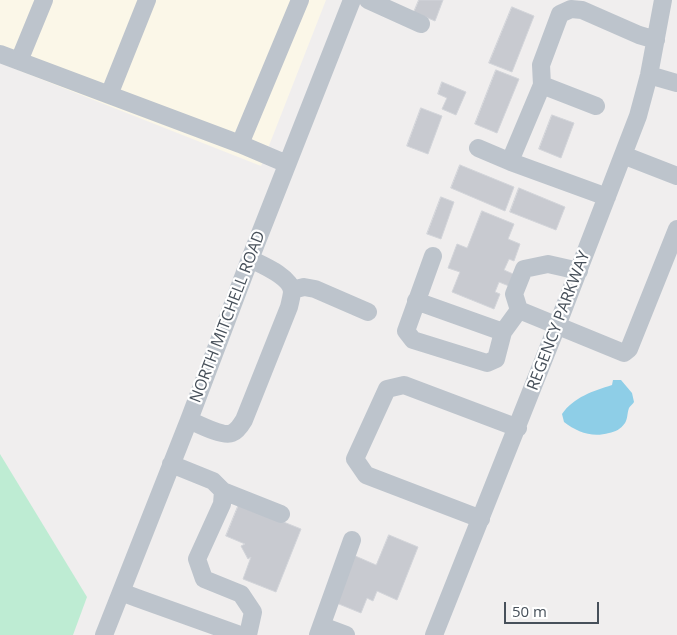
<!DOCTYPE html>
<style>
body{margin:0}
#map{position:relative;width:677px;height:635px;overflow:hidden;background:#f0eeee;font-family:"Open Sans",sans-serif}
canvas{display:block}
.scale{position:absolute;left:504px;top:602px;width:95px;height:22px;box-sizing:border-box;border:2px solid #47505a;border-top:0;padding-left:6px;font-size:15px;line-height:18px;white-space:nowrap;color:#47505a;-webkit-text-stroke:4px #fff;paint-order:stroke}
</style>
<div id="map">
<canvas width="677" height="635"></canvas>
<div class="scale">50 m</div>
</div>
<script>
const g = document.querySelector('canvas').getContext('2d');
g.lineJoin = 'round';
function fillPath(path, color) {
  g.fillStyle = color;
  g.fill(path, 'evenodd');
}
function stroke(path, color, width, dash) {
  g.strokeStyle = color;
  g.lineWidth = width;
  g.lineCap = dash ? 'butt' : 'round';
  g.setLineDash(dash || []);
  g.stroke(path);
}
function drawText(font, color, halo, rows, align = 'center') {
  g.font = font + ' "Open Sans",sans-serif';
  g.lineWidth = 4.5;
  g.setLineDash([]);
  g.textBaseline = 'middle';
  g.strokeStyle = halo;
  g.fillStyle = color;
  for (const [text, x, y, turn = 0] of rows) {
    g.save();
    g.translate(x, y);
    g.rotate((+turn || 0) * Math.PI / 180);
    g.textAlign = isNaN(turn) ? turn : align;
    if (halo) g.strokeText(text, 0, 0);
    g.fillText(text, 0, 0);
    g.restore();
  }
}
fillPath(new Path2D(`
 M0,0H326L261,166L0,63Z`), '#fbf7e8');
fillPath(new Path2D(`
 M0,454L87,597L73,635H0Z`), '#beecd3');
fillPath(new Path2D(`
 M613,380H621L632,393L634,402C633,404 630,406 629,408C627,413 628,418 625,423C621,429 615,432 609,433C592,438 577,432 564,422L562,414C574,397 593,391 612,385Z`), '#8ecee7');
const building = new Path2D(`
 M419,0H443L435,21L414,12Z
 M512,7L534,16L512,72L489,63Z
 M496,70L519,79L497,133L475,124Z
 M442,82L466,92L456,115L442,109L447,98L438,94Z
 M421,108L442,116L428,154L407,146Z
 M552,115L574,123L561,158L539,149Z
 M460,165L514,187L505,211L451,188Z
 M519,188L565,207L556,230L510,212Z
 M441,197L454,202L441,239L427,234Z
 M482,211L514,224L508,239L520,244L514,261L509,259L504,270L513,274L509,286L499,282L495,292L500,294L494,309L452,292L460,272L448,268L457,244L467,248Z
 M239,504L301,529L276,592L243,579L251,557L248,559L241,546L245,544L226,536Z
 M389,535L418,547L397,600L377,591L373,601L367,598L361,613L334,602L353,555L376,565Z`);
fillPath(building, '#c8cad0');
stroke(building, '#d2d4d9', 1);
stroke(new Path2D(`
 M368,0L421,24
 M0,54L240,144L300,0
 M19,61L44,0
 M649,75L677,83
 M542,85L596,106
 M109,95L147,0
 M240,144L287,164
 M478,148L511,162
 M623,155L677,176
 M607,197L511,162L513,154L542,85L541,65L560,14L571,9L582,10L639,35L656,40
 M433,256L406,331L413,340L487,363L496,359L503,332L519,310
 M579,271L548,264L524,269L514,294L519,310L624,353L629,349L677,229
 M292,290L304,287L315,289L368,312
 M416,301L503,332
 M189,420C198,424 223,437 232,433C237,431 241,425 244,420L289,307C290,302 292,296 292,291C290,276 262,265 250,259
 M171,464L213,481L223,491L222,504L197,559L204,579L241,594L253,612L248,635
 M223,491L281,514
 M481,519L366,475L355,459L387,389L404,385L518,428
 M121,592L137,598L240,635
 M322,626L346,635
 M104,635L189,420L250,259L352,0
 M318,635L352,540
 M434,635L557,326L638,116L649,75L663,0`), '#bdc4cc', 18);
drawText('16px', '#47505a', '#fff', [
 ["NORTH MITCHELL ROAD",228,317,-69],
 ["REGENCY PARKWAY",559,321,-69]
]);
</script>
